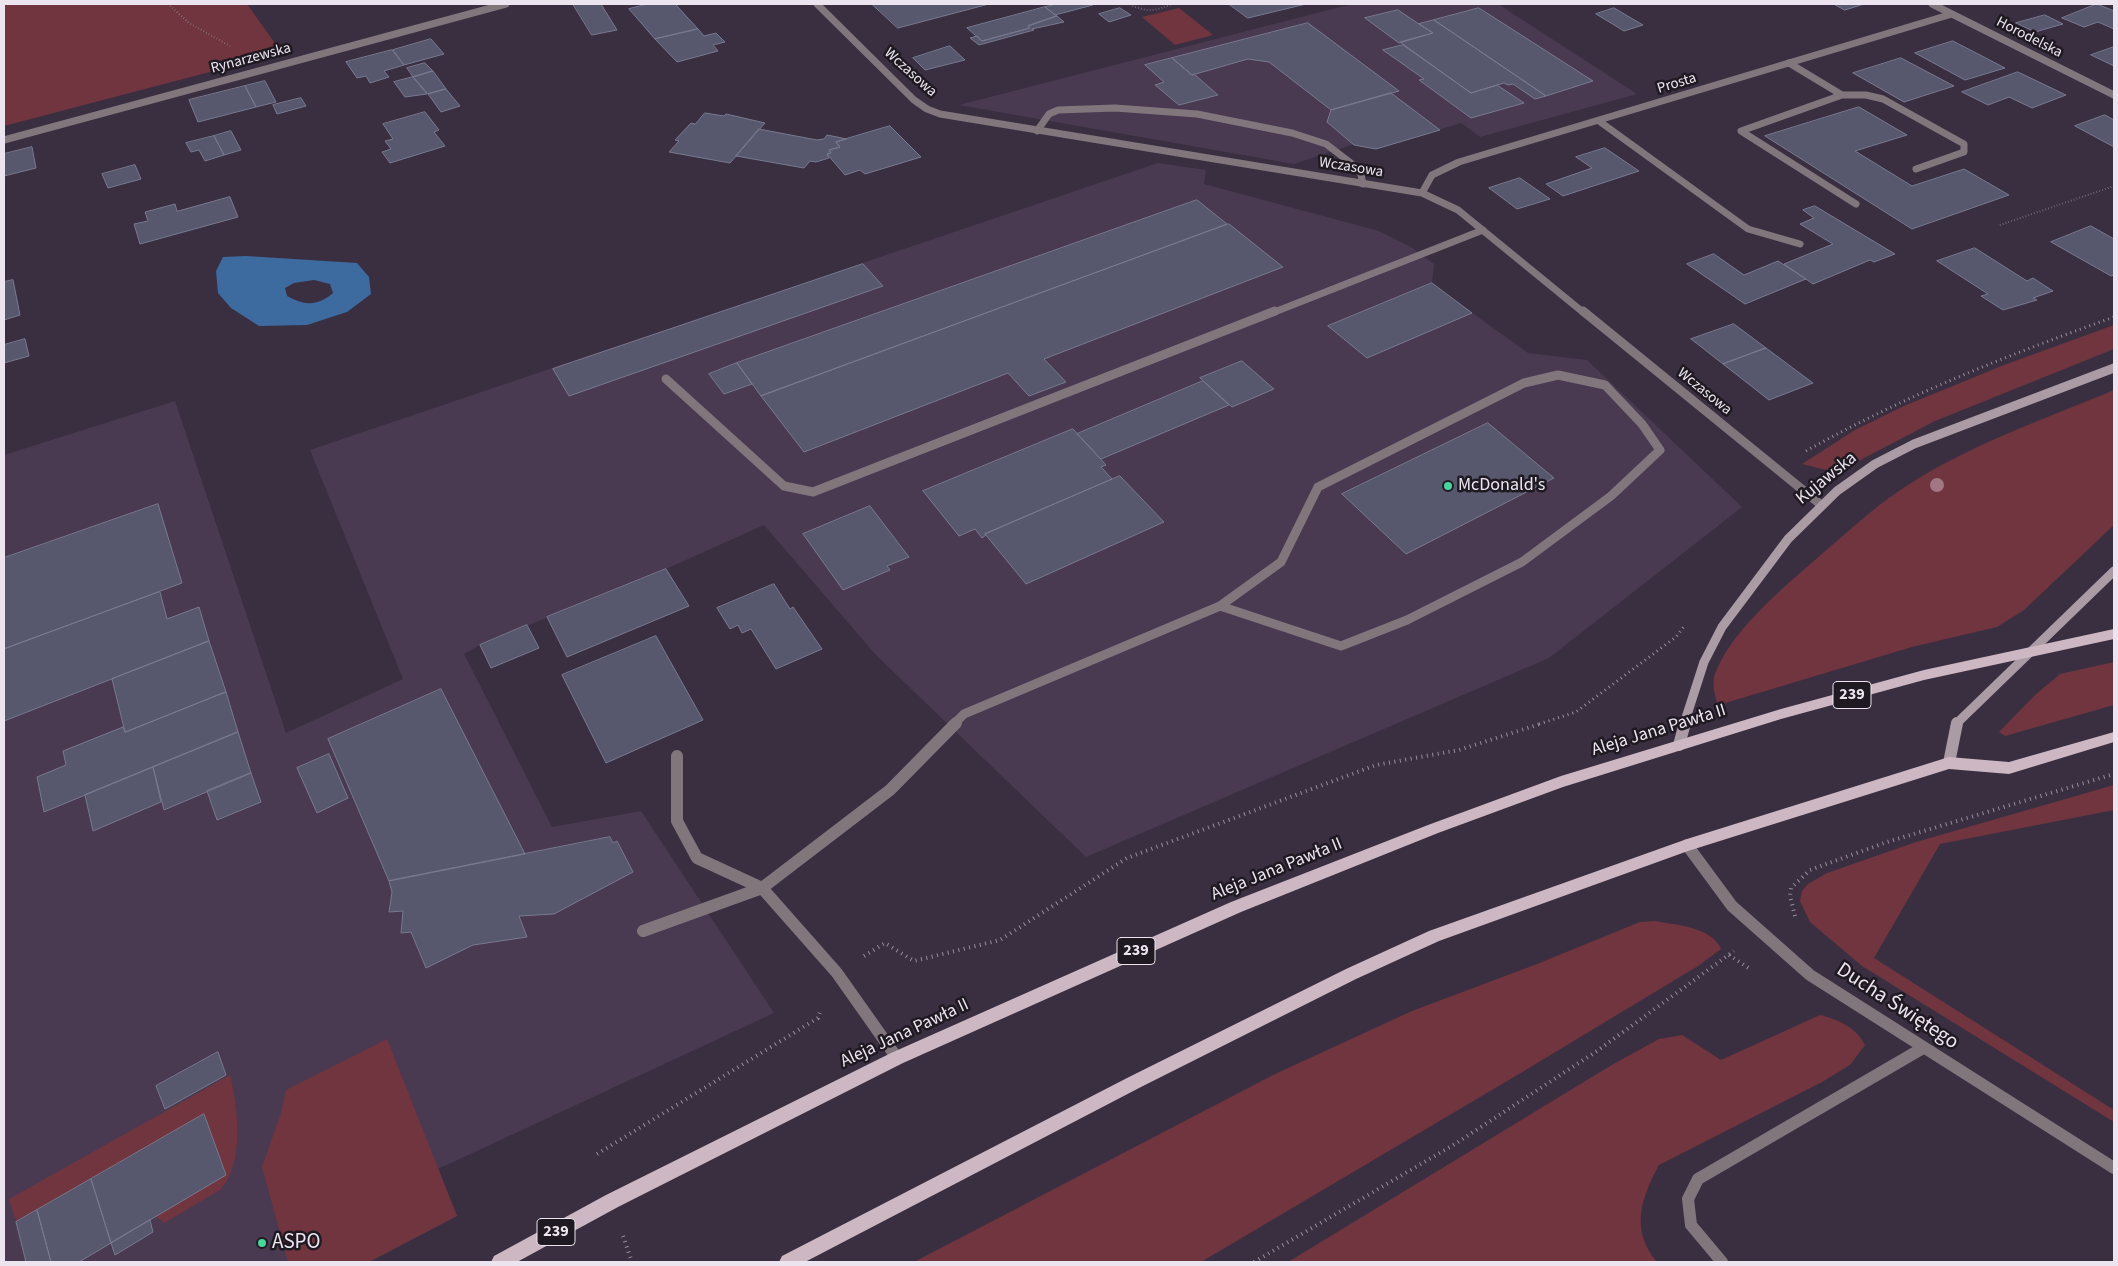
<!DOCTYPE html>
<meta charset="utf-8">
<style>
body{margin:0}
#map{position:relative;width:2118px;height:1266px;overflow:hidden;background:#3a2f41;font-family:"Source Sans 3",sans-serif}
canvas{display:block}
.frame{position:absolute;inset:0;border:5px solid #ece5f0;pointer-events:none}
</style>
<div id="map">
<canvas width="2118" height="1266"></canvas>
<div class="frame"></div>
</div>
<script>
const g = document.querySelector('canvas').getContext('2d');
g.lineJoin = 'round';
function fillPath(path, color) {
  g.fillStyle = color;
  g.fill(path, 'evenodd');
}
function stroke(path, color, width, dash) {
  g.strokeStyle = color;
  g.lineWidth = width;
  g.lineCap = dash ? 'butt' : 'round';
  g.setLineDash(dash || []);
  g.stroke(path);
}
function drawText(font, color, halo, rows, align = 'center') {
  g.font = font + ' "Source Sans 3",sans-serif';
  g.lineWidth = 5;
  g.setLineDash([]);
  g.textBaseline = 'middle';
  g.strokeStyle = halo;
  g.fillStyle = color;
  for (const [text, x, y, turn = 0] of rows) {
    g.save();
    g.translate(x, y);
    g.rotate((+turn || 0) * Math.PI / 180);
    g.textAlign = isNaN(turn) ? turn : align;
    if (halo) g.strokeText(text, 0, 0);
    g.fillText(text, 0, 0);
    g.restore();
  }
}
fillPath(new Path2D(`
 M1352,4H1498L1637,94L1480,137L1461,123L1379,148L1354,144L1294,164L959,105Z
 M1158,163L1206,170L1204,184L1379,231L1411,247L1434,264L1432,284L1528,353L1587,360L1742,507L1549,658L1086,857L876,655L764,525L666,569L480,645L464,654L552,827L641,811L774,1013L438,1169L457,1216L369,1262H4V455L175,401L286,733L403,679L310,450Z`), '#493a51');
fillPath(new Path2D(`
 M4,4H247L282,53L4,126Z
 M1179,8L1213,35L1175,45L1142,17Z
 M2114,325V349L1935,421L1847,467L1826,470L1802,464L1855,430L1904,406L2004,365Z
 M2114,390V525L2024,610L1997,627L1912,647L1722,704H1718C1714,696 1712,682 1715,674C1733,626 1793,580 1831,546C1856,525 1880,502 1908,485C1971,444 2045,419 2114,390Z
 M2114,662V705L2005,736L1999,732L2035,695L2060,674Z
 M2114,785V810L1940,844L1874,958L2114,1110V1122L1862,966L1810,922L1800,901L1802,891L1808,884L1827,873L1916,842Z
 M1655,921C1676,925 1712,927 1721,949L1698,966L1519,1074L1201,1262H914L1275,1074L1412,1011L1537,964L1640,922Z
 M1820,1015C1837,1019 1857,1028 1865,1045L1850,1065L1822,1082L1659,1165C1641,1198 1630,1230 1657,1262H1288L1610,1066L1659,1039L1682,1035L1721,1060Z
 M387,1039L457,1216L369,1262H288L262,1167L281,1113L286,1090Z
 M230,1075C238,1107 245,1164 220,1190L164,1223L156,1216L226,1175L204,1114L16,1222L9,1199Z`), '#70353e');
fillPath(new Path2D(`
 M246,256L357,263L369,277L371,294L347,312L307,325L259,326L231,308L218,293L216,271L223,257ZM314,280L330,284L333,293C318,306 304,306 287,296L285,288L294,283Z`), '#3d6b9f');
const building = new Path2D(`
 M573,4H601L617,30L592,35Z
 M648,4H682L676,5L698,29L655,39L629,9Z
 M872,4H989L898,28Z
 M1057,4H1093V5L1055,15L1045,7Z
 M1229,4H1306L1248,18Z
 M1834,4H1864L1845,10Z
 M2097,4L2114,11V29L2098,22L2084,27L2062,18Z
 M1045,7L1057,16L1028,26L1030,28L982,41L967,28Z
 M1120,8L1131,15L1109,22L1099,14Z
 M1479,8L1593,81L1546,96L1434,20Z
 M1614,8L1643,25L1624,31L1596,14Z
 M1398,10L1419,24L1433,33L1399,43L1365,18Z
 M2045,15L2063,24L2035,32L2016,23Z
 M1057,16L1064,22L1032,29L1034,30L979,45L970,38L977,36L982,41L1030,28L1028,26Z
 M1434,20L1546,96L1535,99L1513,84L1508,85L1504,83L1471,93L1400,42L1433,33L1419,24Z
 M1308,23L1399,91L1331,110L1269,62L1248,59L1192,75L1172,58Z
 M698,29L704,36L716,33L725,42L713,45L718,51L677,62L655,39Z
 M431,39L444,54L404,65L393,50Z
 M1953,41L2005,68L1965,80L1915,53Z
 M1403,45L1471,93L1497,85L1524,103L1471,118L1419,80L1424,79L1383,50Z
 M950,46L965,60L925,70L913,58Z
 M2114,47V66L2091,55Z
 M392,50L404,65L384,71L389,77L370,83L366,76L357,78L346,62Z
 M1172,58L1192,75L1194,74L1218,95L1179,105L1155,85L1164,82L1145,65Z
 M1901,58L1954,86L1904,102L1853,73Z
 M425,63L433,71L413,77L407,68Z
 M433,71L446,89L428,94L413,77Z
 M2018,72L2066,95L2032,108L2009,97L1988,105L1962,92Z
 M413,77L427,94L405,97L394,82Z
 M265,81L276,102L256,107L245,86Z
 M245,86L256,107L198,122L189,100Z
 M446,89L460,106L441,112L428,94Z
 M1391,93L1440,130L1376,149L1354,145L1327,122L1331,110Z
 M301,98L306,106L277,114L273,105Z
 M1859,107L1907,135L1855,151L1912,186L1964,169L2009,195L1912,229L1765,136Z
 M425,112L439,130L434,132L445,146L390,163L382,152L391,149L385,141L393,139L383,124Z
 M705,113L724,116L726,114L765,123L730,163L669,152L679,141L675,140L691,123L695,124Z
 M2105,115L2114,120V147L2075,126Z
 M890,126L921,157L865,174L860,170L845,175L827,154L831,153L829,150L840,147L836,142Z
 M759,129L817,140L824,139L827,135L847,139L836,142L840,147L829,150L831,153L827,154L829,158L816,162L810,161L804,168L736,156Z
 M231,131L241,150L224,155L214,136Z
 M214,136L224,155L205,161L199,150L191,152L186,143Z
 M32,147L36,168L4,176V154Z
 M1605,148L1639,171L1563,196L1546,184L1592,168L1576,157Z
 M135,165L141,179L108,188L102,174Z
 M1520,178L1550,199L1517,209L1489,188Z
 M230,197L238,217L140,244L134,224L148,221L145,212L175,204L177,211Z
 M1197,200L1227,224L761,396L737,363Z
 M1815,206L1895,254L1874,262L1870,260L1813,284L1784,264L1833,244L1800,224L1814,218L1803,210Z
 M1229,224L1283,267L1044,359L1066,382L1029,396L1008,373L804,452L761,396Z
 M2091,226L2114,239V275L2111,276L2051,242Z
 M1975,248L2027,281L2033,278L2053,291L2033,298L2037,300L2003,310L1981,296L1988,294L1937,261Z
 M1714,254L1744,275L1778,261L1806,279L1745,304L1687,264Z
 M863,264L883,286L569,396L553,369Z
 M13,280L20,315L4,320V282Z
 M1432,283L1472,313L1367,358L1328,326Z
 M1734,324L1766,348L1723,364L1691,339Z
 M25,339L29,356L4,363V345Z
 M1766,348L1813,383L1769,400L1723,364Z
 M1242,361L1274,389L1232,407L1200,378Z
 M737,363L752,384L724,394L709,374Z
 M1203,381L1229,405L1101,459L1077,434Z
 M1488,423L1554,478L1406,554L1342,494Z
 M1073,429L1106,465L1101,467L1112,479L985,534L986,535L982,538L975,529L959,536L923,491Z
 M1120,476L1164,522L1026,584L985,534Z
 M158,504L182,583L4,649V558Z
 M870,506L909,557L887,566L890,570L843,590L803,534Z
 M666,569L689,606L567,657L547,617Z
 M774,584L790,609L793,607L822,649L776,669L751,629L742,633L738,625L730,629L717,608Z
 M160,592L167,619L199,607L209,641L4,721V649Z
 M527,625L539,648L491,668L480,645Z
 M656,636L703,720L606,763L562,675Z
 M209,641L226,692L125,732L112,679Z
 M441,689L525,854L389,881L328,739Z
 M226,692L238,732L44,812L37,777L66,765L63,751L123,727L125,732Z
 M238,732L251,773L164,810L153,767Z
 M329,754L348,798L317,813L297,768Z
 M153,767L161,802L93,831L85,795Z
 M251,773L261,802L217,820L207,791Z
 M610,837L613,843L617,841L633,872L554,914L519,916L527,937L473,945L426,968L411,932L401,933L403,911L389,912L392,892L389,881Z
 M218,1052L226,1075L165,1109L156,1086Z
 M204,1114L226,1175L111,1243L91,1179Z
 M91,1179L111,1243L79,1262H51L37,1210Z
 M37,1210L51,1262H26L16,1222Z
 M150,1220L153,1232L115,1255L111,1243Z`);
fillPath(building, '#57586d');
stroke(building, '#787990', 1);
stroke(new Path2D(`
 M168,4L189,23L230,46
 M1130,4C1145,13 1157,11 1172,4
 M2000,225L2114,186`), '#978e9d', 2, [0.5, 2.5]);
stroke(new Path2D(`
 M1806,451C1904,396 2008,355 2114,317
 M1539,724L1576,712L1676,637L1685,625`), '#978e9d', 3, [1, 4]);
stroke(new Path2D(`
 M1795,916L1790,896L1791,888L1810,870L1887,842L2114,774
 M1729,955L1750,969
 M864,956L885,943L914,961L1000,940L1127,858L1376,765L1459,750L1543,723
 M597,1154L818,1018L821,1009
 M623,1236L632,1262
 M1254,1262L1455,1144L1597,1051L1734,951`), '#978e9d', 4, [1, 4.5]);
stroke(new Path2D(`
 M1789,63L1842,95H1866L1883,99L1964,144V152L1916,169
 M1842,95L1741,131L1856,204
 M1599,121L1748,229L1800,244
 M1037,131L1049,114L1058,110L1115,108L1197,114L1292,133L1326,144L1360,170L1363,184
 M1272,313L1483,230`), '#81767c', 7);
stroke(new Path2D(`
 M1558,375L1605,385L1642,424L1660,450L1611,496L1522,562L1407,620L1341,646L1220,606L1281,562L1318,487L1524,383Z
 M666,379L784,486L813,492L1275,311
 M954,724L964,714L1220,606`), '#81767c', 9);
stroke(new Path2D(`
 M643,931L762,888L890,790L956,723
 M1722,1262L1691,1225L1688,1199L1698,1179L1923,1048`), '#81767c', 12);
stroke(new Path2D(`
 M817,4L914,100L927,109L940,114L1422,193L1458,210L1584,313
 M1932,4L2114,95
 M4,140L506,4
 M1422,193L1432,175L1459,162L1952,14`), '#81767c', 7);
stroke(new Path2D(`
 M1583,311L1820,504`), '#81767c', 9);
stroke(new Path2D(`
 M677,756V821L697,858L762,888L837,973L897,1058
 M1687,845L1732,906L1810,975L2114,1168`), '#81767c', 12);
stroke(new Path2D(`
 M1684,724L1704,662L1722,627L1788,539L1837,491L1875,464L1914,444L2114,368
 M1956,724L2114,571`), '#ab9ba4', 9);
stroke(new Path2D(`
 M1679,745L1685,723
 M1949,763L1957,723`), '#ab9ba4', 12);
fillPath(new Path2D(`
 M2114,629V639L1924,680L1781,719L1563,787L1438,833L1241,912L903,1063L618,1207L517,1262H491L494,1256L606,1195L891,1053L1231,902L1428,825L1561,776L1781,709L1924,670Z
 M2114,732V742L2009,774L1949,769L1688,851L1439,941L1356,979L1141,1087L805,1262H779L782,1256L1129,1077L1346,969L1429,931L1687,839L1949,757L2009,762Z`), '#ccb7c3');
g.fillStyle = '#a07782';
for (const [x, y] of [
 [1937,485]
]) {
  g.beginPath();
  g.arc(x, y, 7, 0, 2 * Math.PI);
  g.fill();
}
for (const [x, y, r, color] of [
 [1448,486,5,"#48d49d"],
 [262,1243,5,"#48d49d"]
]) {
  const dot = new Path2D();
  dot.arc(x, y, r, 0, 2 * Math.PI);
  g.fillStyle = color;
  g.fill(dot);
  stroke(dot, '#1f1a22', 2);
}
drawText('15px', '#ece5f0', '#1f1a22', [
 ["Horodelska",2029,38,27],
 ["Rynarzewska",251,59,-15],
 ["Wczasowa",910,73,42],
 ["Prosta",1677,84,-17],
 ["Wczasowa",1351,168,9],
 ["Wczasowa",1704,392,39]
]);
for (const [x, y, w] of [
 [1852,695,38],
 [1136,951,38],
 [556,1232,38]
]) {
  const box = new Path2D();
  box.roundRect(x - w / 2, y - 13.5, w, 27, 4);
  g.fillStyle = '#1f1a22';
  g.fill(box);
  stroke(box, '#ece5f0', 1);
}
drawText('bold 16px', '#ece5f0', null, [
 ["239",1852,695],
 ["239",1136,951],
 ["239",556,1232]
]);
drawText('18px', '#ece5f0', '#1f1a22', [
 ["Kujawska",1827,479,-39],
 ["Aleja Jana Pawła II",1659,731,-17],
 ["Aleja Jana Pawła II",1277,870,-22],
 ["Aleja Jana Pawła II",905,1034,-25]
]);
drawText('18px', '#ece5f0', '#1f1a22', [
 ["McDonald's",1458,486]
], 'left');
drawText('21px', '#ece5f0', '#1f1a22', [
 ["Ducha Świętego",1897,1007,33]
]);
drawText('21px', '#ece5f0', '#1f1a22', [
 ["ASPO",272,1243]
], 'left');
</script>
